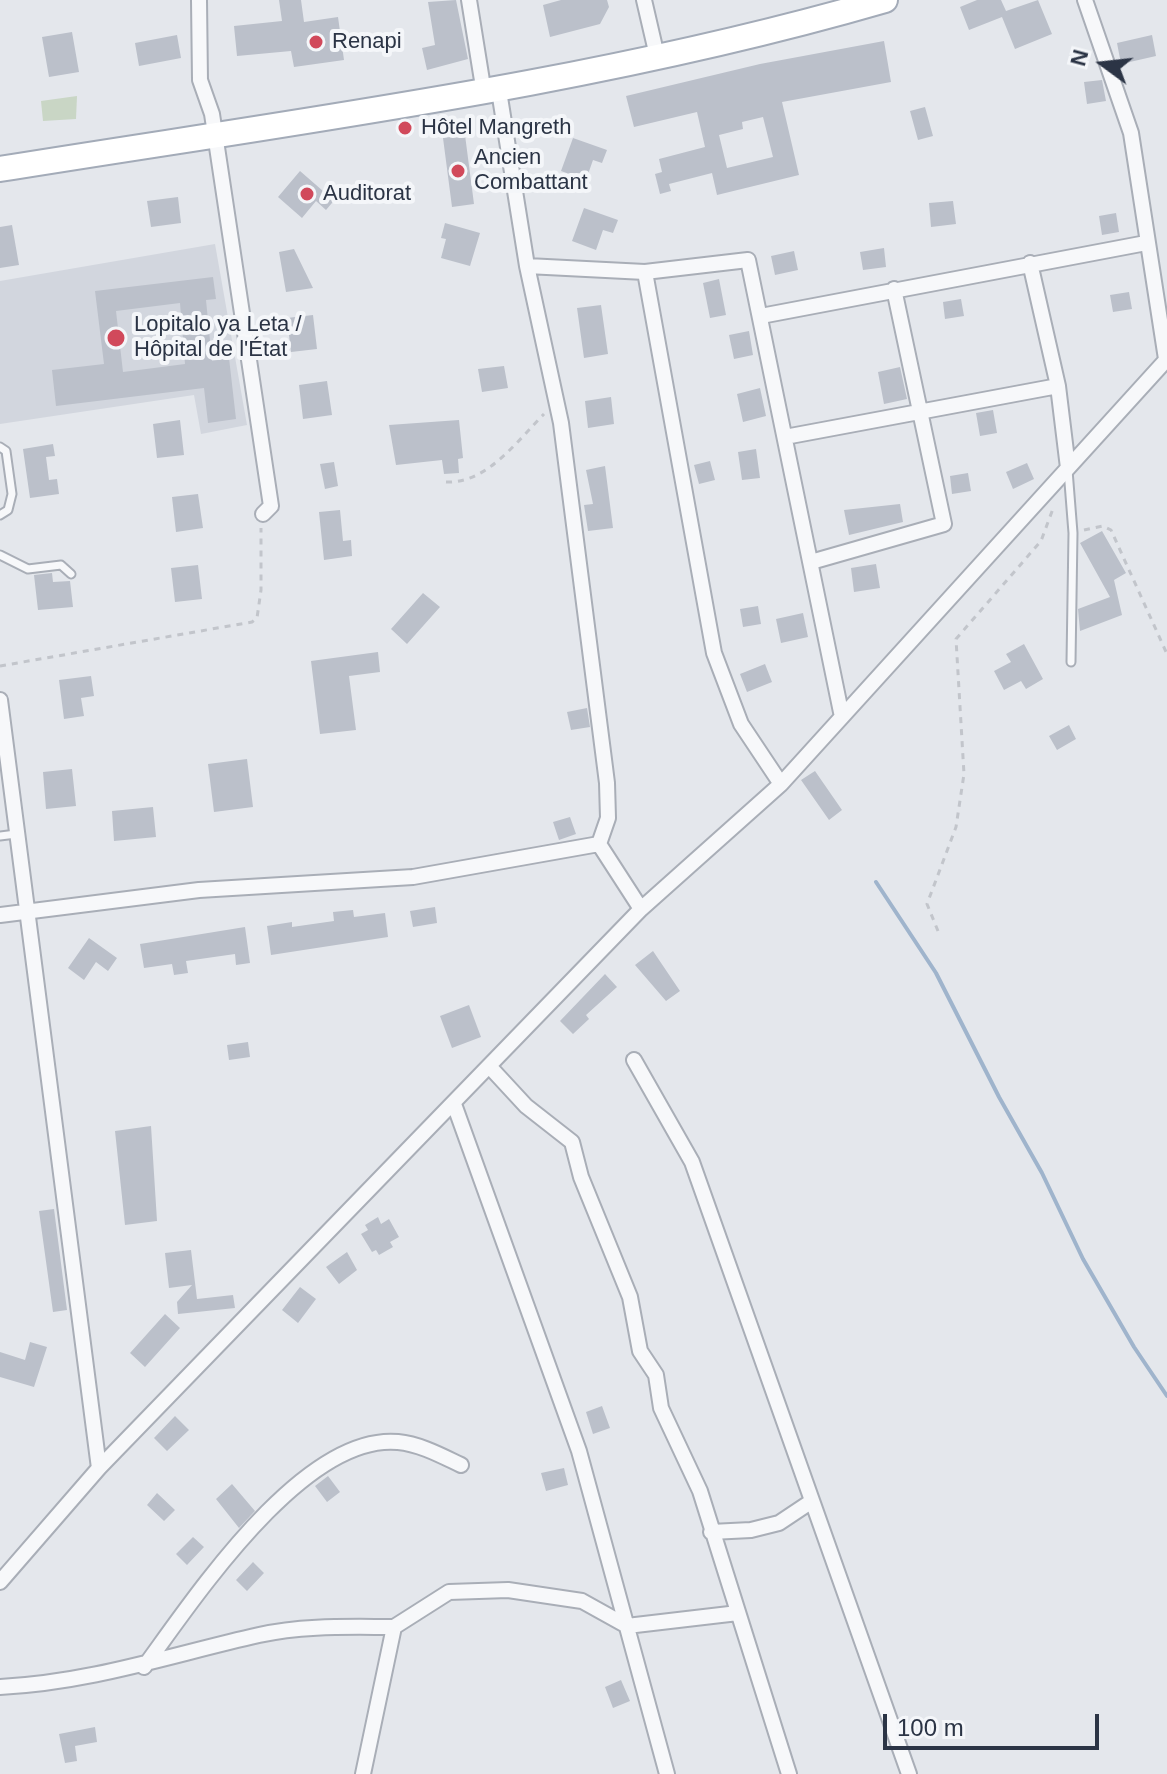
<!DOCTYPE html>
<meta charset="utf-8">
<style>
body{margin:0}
#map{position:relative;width:1167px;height:1774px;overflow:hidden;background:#e4e7ec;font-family:Arial,sans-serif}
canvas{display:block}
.north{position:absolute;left:1063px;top:24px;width:80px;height:80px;-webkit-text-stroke:6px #f4f6f9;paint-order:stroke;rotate:285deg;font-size:22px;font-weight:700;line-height:32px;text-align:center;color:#2b3445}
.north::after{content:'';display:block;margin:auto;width:28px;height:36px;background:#2b3445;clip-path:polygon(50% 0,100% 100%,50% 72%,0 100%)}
.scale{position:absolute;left:883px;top:1714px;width:216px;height:36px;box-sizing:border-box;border:4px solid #2b3445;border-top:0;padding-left:10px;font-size:24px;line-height:28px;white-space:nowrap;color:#2b3445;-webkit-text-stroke:6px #f4f6f9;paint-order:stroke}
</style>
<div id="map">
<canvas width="1167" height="1774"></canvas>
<div class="north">N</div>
<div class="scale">100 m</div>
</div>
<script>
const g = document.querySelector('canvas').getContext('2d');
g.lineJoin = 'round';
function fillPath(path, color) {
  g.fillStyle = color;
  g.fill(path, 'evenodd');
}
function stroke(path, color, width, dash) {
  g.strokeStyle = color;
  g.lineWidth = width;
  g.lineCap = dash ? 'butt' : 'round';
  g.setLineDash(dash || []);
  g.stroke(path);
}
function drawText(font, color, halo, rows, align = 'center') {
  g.font = font + ' Arial,sans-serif';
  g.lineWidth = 8;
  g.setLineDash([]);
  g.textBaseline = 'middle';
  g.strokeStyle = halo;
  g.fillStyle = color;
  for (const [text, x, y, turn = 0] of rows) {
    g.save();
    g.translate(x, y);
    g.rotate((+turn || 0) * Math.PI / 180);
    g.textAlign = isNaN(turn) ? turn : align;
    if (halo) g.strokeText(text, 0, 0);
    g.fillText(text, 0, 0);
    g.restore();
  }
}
fillPath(new Path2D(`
 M215,244L247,425L201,434L194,395L0,424V281Z`), '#d2d6de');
fillPath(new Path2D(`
 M77,96L76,119L43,121L41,101Z`), '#c9d6c5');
stroke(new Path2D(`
 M876,882L936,973L999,1097L1042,1173L1083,1259L1134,1347L1167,1396`), '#9fb4cc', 4);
fillPath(new Path2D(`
 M279,0H301L304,22L338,17L344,60L294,67L291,51L237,56L234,26L282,21Z
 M456,0L468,59L427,70L422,48L435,45L428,2Z
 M561,0H607L609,7L600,24L550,37L543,5Z
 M977,0H1001L1006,11L1038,0L1052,34L1015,49L1002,17L969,30L960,7Z
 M72,32L79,72L49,77L42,37Z
 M177,35L181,58L139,66L135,43Z
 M1152,35L1156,56L1121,64L1117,43Z
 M884,41L891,82L782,102L799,175L717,195L712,173L669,184L671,191L660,194L655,174L662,172L659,159L705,147L697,112L634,127L626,96L760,64ZM763,117L773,157L727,168L719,135L743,129L742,122Z
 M1102,80L1106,101L1087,104L1084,82Z
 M925,107L933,136L918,140L910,111Z
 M465,135L474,204L452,207L443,138Z
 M573,138L607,150L602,163L593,160L586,180L561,171Z
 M300,171L323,191L326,187L337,197L326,210L316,201L302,218L278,197Z
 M178,197L181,223L151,227L147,201Z
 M953,201L956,224L931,227L929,203Z
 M584,208L618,220L613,233L603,230L596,250L572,241Z
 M1116,213L1119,232L1102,235L1099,216Z
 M445,223L480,233L470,266L441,258L446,239L441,238Z
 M12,225L19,265L0,268V227Z
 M884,248L886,267L863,270L860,252Z
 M294,249L313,288L286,292L279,252Z
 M794,251L798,270L775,275L771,256Z
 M213,277L216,299L206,300L212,361L229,358L236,419L208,423L204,388L56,406L52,370L104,364L95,291ZM180,303L185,364L123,372L116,311Z
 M719,279L726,315L710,318L703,283Z
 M1129,292L1132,309L1113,312L1110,295Z
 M961,299L964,316L945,319L943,302Z
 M601,305L608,354L584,358L577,308Z
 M313,315L317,349L291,352L287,318Z
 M749,331L753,355L734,359L729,335Z
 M504,366L508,388L482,392L478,369Z
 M900,367L907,399L884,404L878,372Z
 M327,381L332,415L303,419L299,385Z
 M760,388L766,416L743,422L737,394Z
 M611,397L614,424L588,428L585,401Z
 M993,410L997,433L980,436L976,413Z
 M180,420L184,455L157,458L153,424Z
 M459,420L463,458L458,459L459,473L444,474L442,460L396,465L389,425Z
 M53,444L55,456L46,457L49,480L57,479L59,494L30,498L23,449Z
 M756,449L760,478L742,480L738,452Z
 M710,461L715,480L699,484L694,465Z
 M334,462L338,486L325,489L320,464Z
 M1027,463L1034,479L1013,489L1006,472Z
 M605,466L613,528L588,531L584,505L593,504L586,470Z
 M968,473L971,491L952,494L950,476Z
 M198,494L203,528L176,532L172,497Z
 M900,504L903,522L849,535L844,510Z
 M340,510L343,541L351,540L352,556L324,560L319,512Z
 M1102,531L1126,573L1114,580L1122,615L1080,631L1078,609L1110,597L1080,543Z
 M876,564L880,588L854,592L851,568Z
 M198,565L202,599L175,602L171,568Z
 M52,573L53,582L70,581L73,607L38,610L34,575Z
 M423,593L440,607L407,644L391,629Z
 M758,606L761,624L743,627L740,609Z
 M803,613L808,637L781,643L776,619Z
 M1024,644L1043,679L1026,689L1021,681L1004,690L994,671L1011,662L1006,654Z
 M378,652L380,672L349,676L356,730L320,734L311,661Z
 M765,664L772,682L747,692L740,674Z
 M91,676L94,696L81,698L84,716L64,719L59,680Z
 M587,708L590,727L571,730L567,712Z
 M1069,725L1076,739L1057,750L1049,736Z
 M247,759L253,807L214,812L208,764Z
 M72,769L76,806L46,809L43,772Z
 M815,771L842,810L829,820L801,780Z
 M153,807L156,837L114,841L112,811Z
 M570,817L576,834L559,840L553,822Z
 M435,907L437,923L413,927L410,911Z
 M353,910L354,917L385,913L388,937L271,955L267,926L292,922V927L334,921L333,912Z
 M245,927L250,963L236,965L235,954L186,961L188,973L174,975L172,964L144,968L140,944Z
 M89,938L117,958L108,971L96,962L84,980L68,968Z
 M653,951L680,991L666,1001L635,965Z
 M605,974L617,987L586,1015L589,1019L573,1034L560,1021Z
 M469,1005L481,1037L452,1048L440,1016Z
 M248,1042L250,1057L229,1060L227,1045Z
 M151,1126L157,1221L125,1225L115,1131Z
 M54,1209L67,1310L53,1312L39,1211Z
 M378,1217L381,1224L389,1219L399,1237L390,1242L393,1247L379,1255L376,1250L372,1252L361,1234L368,1230L365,1225Z
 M191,1250L197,1299L233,1295L235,1308L178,1314L177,1302L192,1285L169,1288L165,1253Z
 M347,1252L357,1270L339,1284L326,1267Z
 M300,1287L316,1299L298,1323L282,1310Z
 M165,1314L180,1328L145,1367L130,1353Z
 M30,1342L47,1347L34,1387L0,1377V1352L25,1360Z
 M602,1406L610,1428L593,1434L586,1412Z
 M175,1416L189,1430L167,1451L154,1438Z
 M564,1468L568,1485L546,1491L541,1473Z
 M328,1476L340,1492L327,1502L315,1486Z
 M232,1484L255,1511L239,1528L216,1499Z
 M157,1493L175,1510L164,1521L147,1505Z
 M193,1537L204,1547L187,1565L176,1554Z
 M253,1562L264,1573L247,1591L236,1580Z
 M621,1680L630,1701L613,1708L605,1687Z
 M95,1727L97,1742L75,1746L77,1761L65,1763L59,1734Z`), '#bbc0ca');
const service = new Path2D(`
 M0,447L6,451L12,494L8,510L0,515
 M1068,470L1073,533L1071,662
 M0,555L28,569L61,565L71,574
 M0,836L16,834`);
const minor = new Path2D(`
 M199,0L200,80L212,114L271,506L263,514
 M469,0L484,93
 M644,0L657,56
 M1085,0L1131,133L1166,359
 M1030,263L1058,386L1068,468
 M527,266L645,272L748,260L842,717
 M645,272L714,653L741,724L781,784
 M761,316L1146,243
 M785,437L1058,386
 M811,562L944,524L894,289
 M0,700L99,1468
 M599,844L641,909
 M0,915L199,890L413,877L599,844L608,818L607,783L561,423L527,266L499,91
 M634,1060L692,1162L909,1774
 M489,1066L526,1106L572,1142L581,1177L630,1297L640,1351L656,1375L661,1408L700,1491L789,1774
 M454,1104L579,1451L667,1774
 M711,1532L751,1530L779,1523L812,1501
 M0,1582L99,1468L641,909L781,784L1167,359
 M394,1627L449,1592L508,1590L582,1601L627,1626L738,1613
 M144,1667C194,1599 303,1433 398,1442C420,1444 442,1456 461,1465
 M0,1687C93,1682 170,1655 259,1635C303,1625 349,1627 394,1627L363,1774`);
const primary = new Path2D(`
 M0,169C297,121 596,84 885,0`);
stroke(service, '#a9aeb7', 11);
stroke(minor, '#a9aeb7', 18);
stroke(primary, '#a3abb8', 28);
stroke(new Path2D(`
 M446,482C487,484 518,440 544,414
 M1084,530L1103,526L1111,530L1167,654
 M0,666L252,622L257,618L261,590V528
 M938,931L927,904L956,827L964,774L956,639L1041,541L1054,506`), '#c2c5cb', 3, [6, 6]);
stroke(service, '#f7f8fa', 7);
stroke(minor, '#f7f8fa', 14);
stroke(primary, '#fff', 24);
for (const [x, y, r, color] of [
 [316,42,8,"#d1495b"],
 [405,128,8,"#d1495b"],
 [458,171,8,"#d1495b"],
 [307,194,8,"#d1495b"],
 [116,338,10,"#d1495b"]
]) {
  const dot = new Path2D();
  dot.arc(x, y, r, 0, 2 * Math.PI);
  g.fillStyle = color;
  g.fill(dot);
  stroke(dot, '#f4f6f9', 3);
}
drawText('22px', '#2b3445', '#f4f6f9', [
 ["Renapi",332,42],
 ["Hôtel Mangreth",421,128],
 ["Ancien",474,158],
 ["Combattant",474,183],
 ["Auditorat",323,194],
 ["Lopitalo ya Leta /",134,325],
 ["Hôpital de l'État",134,350]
], 'left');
</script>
